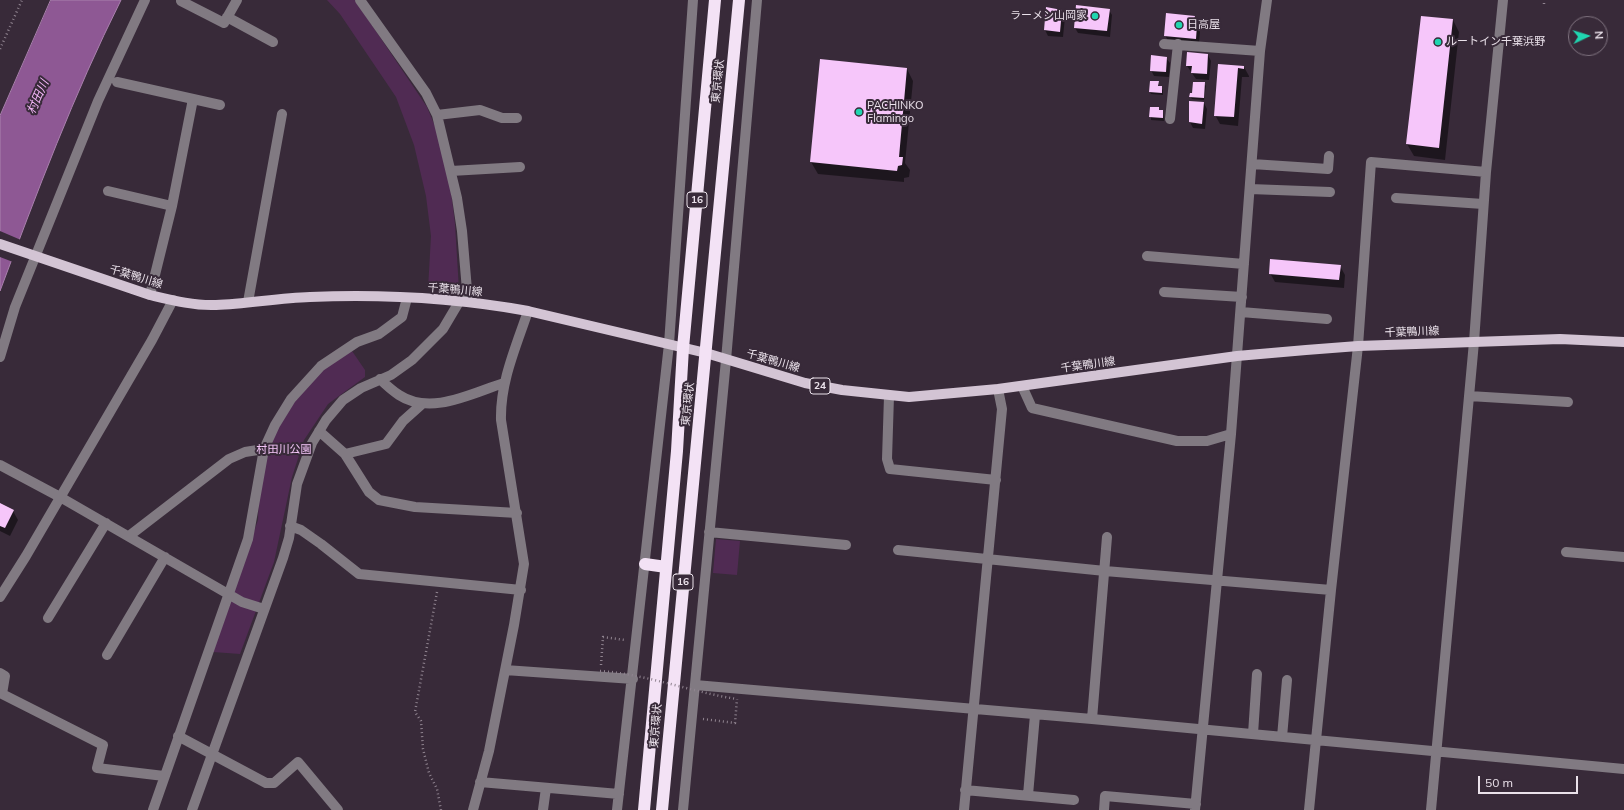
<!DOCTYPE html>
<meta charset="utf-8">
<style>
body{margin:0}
#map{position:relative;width:1624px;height:810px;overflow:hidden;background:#382a39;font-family:Mulish,sans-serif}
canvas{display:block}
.north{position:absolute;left:1568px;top:16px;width:40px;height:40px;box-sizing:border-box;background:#382a39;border:1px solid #807480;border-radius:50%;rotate:86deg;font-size:11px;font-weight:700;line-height:16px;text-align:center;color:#ebe2eb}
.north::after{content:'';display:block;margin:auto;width:14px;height:18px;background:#20d5b0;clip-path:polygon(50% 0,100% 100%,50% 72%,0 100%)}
.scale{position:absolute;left:1478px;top:776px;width:100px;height:18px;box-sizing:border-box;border:2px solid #ebe2eb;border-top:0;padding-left:5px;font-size:12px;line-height:14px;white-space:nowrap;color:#ebe2eb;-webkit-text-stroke:3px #382a39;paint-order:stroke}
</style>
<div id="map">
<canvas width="1624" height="810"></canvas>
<div class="north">N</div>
<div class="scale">50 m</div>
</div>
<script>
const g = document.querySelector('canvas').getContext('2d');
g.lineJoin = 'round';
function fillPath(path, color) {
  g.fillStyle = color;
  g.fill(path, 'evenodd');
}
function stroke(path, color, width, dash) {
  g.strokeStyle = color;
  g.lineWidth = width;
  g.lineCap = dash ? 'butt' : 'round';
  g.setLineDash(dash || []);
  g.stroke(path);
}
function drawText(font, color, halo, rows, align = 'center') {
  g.font = font + ' Mulish,"Noto Sans JP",sans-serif';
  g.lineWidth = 4;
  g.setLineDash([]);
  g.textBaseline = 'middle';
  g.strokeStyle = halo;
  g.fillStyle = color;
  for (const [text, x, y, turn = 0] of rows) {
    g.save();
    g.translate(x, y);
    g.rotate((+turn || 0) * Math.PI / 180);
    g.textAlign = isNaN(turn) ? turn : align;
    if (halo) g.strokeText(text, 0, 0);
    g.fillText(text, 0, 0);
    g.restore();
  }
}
fillPath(new Path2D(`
 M327,0H355L427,107L437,131L449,175L455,224L459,290L428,289L431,236L426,196L414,145L396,97L340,14Z
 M352,351L365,370V377L328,404L304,440L292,477L274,562L240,654L213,652L258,520L259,489L268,444L288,410L319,372Z
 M716,539L740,541L737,575L713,573Z`), '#502b53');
const water = new Path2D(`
 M51,0H121C74,94 37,192 0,291V116Z`);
fillPath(water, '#8e5894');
stroke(water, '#aa81ae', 1);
fillPath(new Path2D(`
 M0,231L21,240L13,262L0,257Z`), '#382a39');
fillPath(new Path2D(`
 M1109,10L1112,15L1110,37L1078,33L1075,28Z
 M1061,11L1065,17L1063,37L1048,36L1045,30Z
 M1195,17L1200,32L1199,44L1168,41L1165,35Z
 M1453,20L1459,32L1445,160L1414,156L1407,144Z
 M1208,55L1211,61L1209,80L1196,79L1187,66Z
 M1166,58L1170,63L1169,77L1154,76L1151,70Z
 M1219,65L1244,67L1249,76V77H1242L1238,126L1220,124L1215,115Z
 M907,69L913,81L905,163L910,170L909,177L904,178V182L818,174L811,162Z
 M1158,82L1159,87L1163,90V95L1151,94L1150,92Z
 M1204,83L1206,86L1204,100L1192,99L1190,96Z
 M1204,103L1207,109L1205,129L1193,128L1190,122Z
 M1151,108H1158L1160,111H1163L1164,121L1151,120Z
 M1340,266L1345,275L1344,288L1275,282L1270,273Z
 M0,504L13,511L18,520L10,536L0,531Z`), '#0007');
fillPath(new Path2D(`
 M1076,5L1110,9L1107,31L1074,28Z
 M1046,7L1062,10L1060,32L1044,30Z
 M1166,13L1195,16L1193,24L1197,25L1196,39L1164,36Z
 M1421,16L1453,19L1439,148L1406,144Z
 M1187,52L1208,54L1207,74L1191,73L1192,66H1186Z
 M1151,55L1167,57L1166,72L1150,71Z
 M820,59L907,68L899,157H903L902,165L898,166L897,171L810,162Z
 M1218,64L1244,66V69L1238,68L1234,117L1214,116Z
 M1150,81H1159L1158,86H1162V93L1149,92Z
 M1193,82H1205L1204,98L1189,97L1190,93H1192Z
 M1189,101L1204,102L1202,124L1189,122Z
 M1150,107H1159V110H1163V118L1149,117Z
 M1270,259L1341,265L1339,280L1269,274Z
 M0,503L14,510L5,528L0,526Z`), '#f6c6fa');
stroke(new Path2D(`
 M1544,4V0
 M0,49L22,0
 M437,592L415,712L421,721L423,749L429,773L437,789L441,810
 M601,665L603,637L625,640
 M703,719L735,723L737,699`), '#908490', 2.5, [1, 3]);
stroke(new Path2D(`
 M360,0L426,93L437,115L457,198L462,231L468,302
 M181,1L224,23L237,0
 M227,17L273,42
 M1164,44L1260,51
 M117,82L220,105
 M437,115L480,110L502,118H517
 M1170,119L1178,44
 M1252,164L1328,169L1329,156
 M451,171L520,167
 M1250,189L1330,192
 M108,191L172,206
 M1396,198L1483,204
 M1147,256L1244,264
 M1164,292L1242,297
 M150,295L172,206L193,99
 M248,302L282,114
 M1241,312L1327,319
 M0,357L15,307L98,101L145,0
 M380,379C386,385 393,391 399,395C431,416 472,393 504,383
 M1022,386L1032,408L1177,441H1207L1231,434
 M889,396L887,459L890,469L996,480
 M1469,396L1568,402
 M319,431L345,454L369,492L379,500L415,507L517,513
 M345,454L386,444L403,421L422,404
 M0,465L60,497L242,602L264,609
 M290,526L301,530L321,544L359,574L521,590
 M709,532L846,545
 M129,536L229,459L245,452L264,449
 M898,550L1105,571L1331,590
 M1566,552L1624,557
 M0,597L26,556L152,340L173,300
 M48,618L106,523
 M107,655L165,557
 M505,670L633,679
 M0,673L5,676L2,694L103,745L97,768L164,776
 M695,685L1092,719L1624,769
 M1092,719L1107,537
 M1253,734L1257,674
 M178,736L266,783H274L298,762L338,810
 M1282,737L1287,680
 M480,782L619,794
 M965,790L1074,800
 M1028,795L1035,715
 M153,810L248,539L264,449L275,425L291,399L321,366L357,342L379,334L402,317L407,298
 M192,810L283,558L289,538L297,484L312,443L326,420L343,400L361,388L391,375L412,360L443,329L459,302
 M473,810L489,751L514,625L524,564L501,420C500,382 516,347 528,311
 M543,810L546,788
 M617,810L669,344L693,0
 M683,810L726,360L757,0
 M964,810L1002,409L998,389
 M1104,810L1105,796L1196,804
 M1195,810L1231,434L1260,51L1267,0
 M1309,810L1331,590L1358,346L1371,162L1486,172
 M1431,810L1474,342L1486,172L1503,0`), '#817a82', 10);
stroke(new Path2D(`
 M0,244L150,295C171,300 194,306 216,305C247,304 278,298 310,297C382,294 456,298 528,311L706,353L805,383L842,390L909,397L998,389L1237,356L1306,350L1358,346L1560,339L1624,342`), '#d3c4d4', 10);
stroke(new Path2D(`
 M645,564L666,567
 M644,810L677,451L683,348L715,0
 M662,810L739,0`), '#f3e2f5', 12);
stroke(new Path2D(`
 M600,671C646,674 691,692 737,699`), '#908490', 2.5, [1, 3]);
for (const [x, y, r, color] of [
 [1095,16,4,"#20d5b0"],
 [1179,25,4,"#20d5b0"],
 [1438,42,4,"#20d5b0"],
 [859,112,4,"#20d5b0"]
]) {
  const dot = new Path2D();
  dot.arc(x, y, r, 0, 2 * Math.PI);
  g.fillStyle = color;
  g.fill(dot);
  stroke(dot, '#382a39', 1.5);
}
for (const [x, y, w] of [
 [697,200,20],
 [820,386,20],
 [683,582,20]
]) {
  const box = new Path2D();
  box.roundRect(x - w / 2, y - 8, w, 16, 3);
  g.fillStyle = '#382a39';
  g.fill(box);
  stroke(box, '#ebe2eb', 1);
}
drawText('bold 10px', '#ebe2eb', null, [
 ["16",697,200],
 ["24",820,386],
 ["16",683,582]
]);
drawText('11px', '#ebe2eb', '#382a39', [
 ["ラーメン山岡家",1087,16,"right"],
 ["日高屋",1187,25],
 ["ルートイン千葉浜野",1446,42],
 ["PACHINKO",867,106],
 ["Flamingo",867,119]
], 'left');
drawText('11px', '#ebe2eb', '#382a39', [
 ["東京環状",718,81,-84],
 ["千葉鴨川線",136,277,17],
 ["千葉鴨川線",455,290,5],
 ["千葉鴨川線",1412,332,-2],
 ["千葉鴨川線",773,361,16],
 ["千葉鴨川線",1088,365,-8],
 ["東京環状",688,404,-84],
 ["東京環状",656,726,-85]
]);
drawText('11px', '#f3c5f7', '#382a39', [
 ["村田川公園",284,450]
]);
drawText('italic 12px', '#f4b7f9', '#382a39', [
 ["村田川",38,97,-66]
]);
</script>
